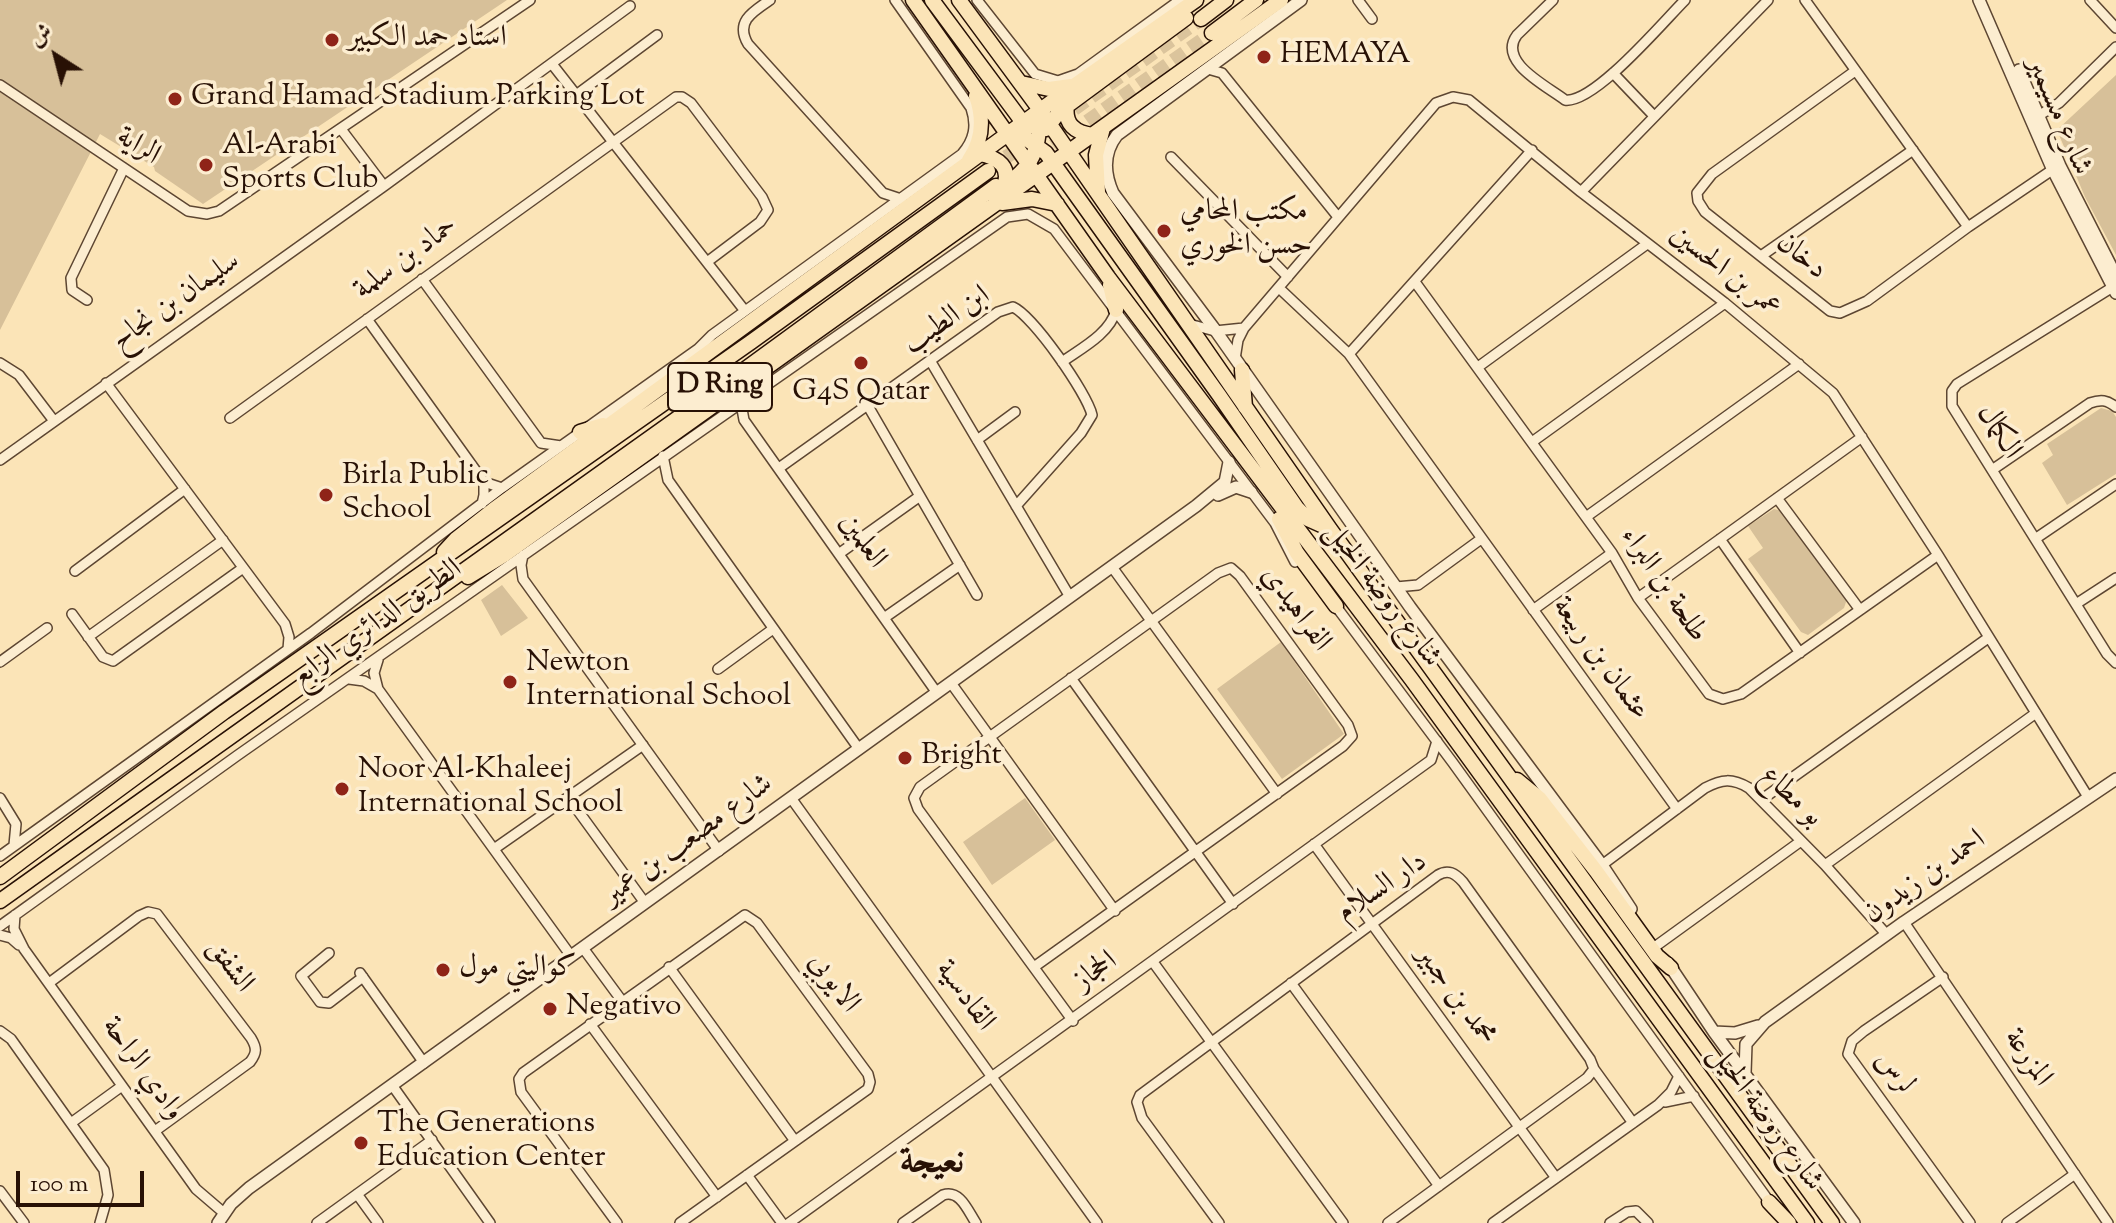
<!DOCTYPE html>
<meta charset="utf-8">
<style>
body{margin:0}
#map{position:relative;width:2116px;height:1223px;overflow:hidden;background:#fbe4b7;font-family:"Sorts Mill Goudy",Amiri,serif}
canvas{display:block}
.north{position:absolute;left:16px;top:16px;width:80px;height:80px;-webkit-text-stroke:6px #fcedd0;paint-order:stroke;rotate:324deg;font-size:22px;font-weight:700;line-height:32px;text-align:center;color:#281105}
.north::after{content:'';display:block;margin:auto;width:28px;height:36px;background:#281105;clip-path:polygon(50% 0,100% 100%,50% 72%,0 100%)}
.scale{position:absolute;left:16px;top:1171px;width:128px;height:36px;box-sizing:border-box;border:4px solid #281105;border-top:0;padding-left:10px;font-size:24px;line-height:28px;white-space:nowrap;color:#281105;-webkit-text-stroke:6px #fcedd0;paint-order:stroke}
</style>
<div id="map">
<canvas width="2116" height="1223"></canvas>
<div class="north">ش</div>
<div class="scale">100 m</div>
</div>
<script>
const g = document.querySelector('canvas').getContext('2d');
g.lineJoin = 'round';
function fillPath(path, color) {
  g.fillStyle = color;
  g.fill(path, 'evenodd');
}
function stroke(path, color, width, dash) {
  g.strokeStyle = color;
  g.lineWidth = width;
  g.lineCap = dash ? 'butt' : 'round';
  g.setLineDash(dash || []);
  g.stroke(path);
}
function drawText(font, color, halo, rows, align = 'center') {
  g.font = font + ' "Sorts Mill Goudy",Amiri,serif';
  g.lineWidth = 7;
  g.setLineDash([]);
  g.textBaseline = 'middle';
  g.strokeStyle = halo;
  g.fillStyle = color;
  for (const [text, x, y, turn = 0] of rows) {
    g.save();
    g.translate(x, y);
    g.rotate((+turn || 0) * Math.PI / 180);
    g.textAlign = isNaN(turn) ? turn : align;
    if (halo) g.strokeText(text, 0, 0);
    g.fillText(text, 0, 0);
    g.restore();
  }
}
fillPath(new Path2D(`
 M0,0H507L203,204L155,171L154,167L100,134L0,330Z
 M2116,75V255L2085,197L2057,130Z
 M2101,408L2112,411L2116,417V474L2067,505L2042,463L2053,455L2047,444Z
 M1774,509L1783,511L1847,599L1844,608L1808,635L1801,632L1748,559L1763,548L1748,526Z
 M502,585L528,618L501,636L481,600Z
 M1281,642L1344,734L1282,779L1217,689Z
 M1025,798L1055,840L992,885L963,842Z`), '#d7c099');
stroke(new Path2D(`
 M1074,109L1201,19
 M1036,158L1212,33
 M989,169L1028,142`), '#dbc49c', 14, [14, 7]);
const minor = new Path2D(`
 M770,0C752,12 735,22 748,44L883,193L901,199
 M977,0L1035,74L1058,81L1078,74L1180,0
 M1358,0L1372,19
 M1553,0L1517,35C1497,62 1547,86 1565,100C1594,104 1663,22 1685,0
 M1805,0L1968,227
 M2090,0L2116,28
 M552,64L745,311
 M1208,69L1222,73L1338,217
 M1855,71L1712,174L1697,193L1698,201L1705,212L1830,311L1840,313L1867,301L1968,227L2058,166
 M1613,73L1654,116
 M0,85L188,211L207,214L219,211L530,0
 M576,95L657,35
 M2035,118L2059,103L2116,47
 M341,129L384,186
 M1171,157L1288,277
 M1581,192L1768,0
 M1761,256L1913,150
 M422,279L541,443L561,446
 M1415,282L1612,553L1638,598L1709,694L1723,699L1741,694L1938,555
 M2116,285L1957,384L1952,391V406L2107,654L2116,663
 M1279,288L1349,354L1677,809
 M87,300L72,290L71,278L124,168
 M367,319L484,482
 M1189,324L1215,331L1244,328
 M1349,354L1532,150
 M1235,359L1238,340L1244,328L1436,103L1453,97L1469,100L1581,192L1725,303L1833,393L1938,555L2088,797
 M931,362L1070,597
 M1062,362C1080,349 1110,334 1116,310
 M0,363L19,375L54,421
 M1478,367L1647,244
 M106,383L285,624L289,637L288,649
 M745,400L742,409L744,420L937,693
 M868,406L977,595
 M230,418L676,97H682L691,103L762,197L768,210L760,222L707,262
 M977,440L1015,412
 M1532,442L1725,303
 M663,456L668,480L859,749
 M0,460L384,186L630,6
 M779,468L998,312L1013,307C1033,316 1087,393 1092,415L1081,433L1016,506
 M1992,470L2090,403C2101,399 2107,400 2116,407
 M1777,498L1860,610
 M482,504L484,495V482L502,488
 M1586,517L1799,364
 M1720,539L1800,653
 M2035,539L2116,484
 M840,553L920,496
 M523,555L521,565L523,579L719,851
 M1112,567L1277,794
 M75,571L185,489
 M1396,587L1418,585L1481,539
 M1638,598L1862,437
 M2076,604L2116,578
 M1335,605L1453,763L1771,1204
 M1533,610L1612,553
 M72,614L103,657L113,661L243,568
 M884,618L960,565
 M88,637L223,540
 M378,660L374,673L378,689L571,956
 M0,662L47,628
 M718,669L773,629
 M1071,678L1233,904
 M349,679L364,681L378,689
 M951,683L1115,911
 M568,797L645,903
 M0,798L16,824L14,845
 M791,798L1097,1223
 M1761,800L1988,638
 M1314,844L1556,1178
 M494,849L643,745
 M0,856L311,633L502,488L698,349L712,335L962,154C974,140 977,126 971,108L895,0
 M1602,865L1705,788C1722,779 1732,778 1749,788L1825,865L1887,935
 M1825,865L2036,713
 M15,915L14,929L24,949L196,1189L224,1213
 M1904,922L2108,1223
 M0,926L238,755L1007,217L1028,214L1054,229L1275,523L1295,562
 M0,935L11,938L19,945
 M1656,946L1801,841
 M583,948L622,1001
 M329,953L301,976L320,1002L329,1003L363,977
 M1153,962L1343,1223
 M669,967L795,1141
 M1034,967L1343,746L1352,736L1348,725L1240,576L1231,568L1218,573L920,787L914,798L918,809L1073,1021
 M360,973L424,1063
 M1943,977L1864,1031L1852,1041L1848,1054L1970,1223
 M49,983L139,916L148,912L157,914L251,1038C257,1048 257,1053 250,1062L155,1131
 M1291,983L1439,1186
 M590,1024L717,1197
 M0,1031L11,1039L104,1170L108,1195L100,1223
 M1594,1069L1633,1123
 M392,1085L490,1223
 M1665,1102L1694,1096
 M71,1123L122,1086
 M747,1175L782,1223
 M0,1191L24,1223
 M357,1194L378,1223
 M317,1223L432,1140
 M617,1223L521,1092L519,1079L523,1073L745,915L757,923L868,1074L870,1082L868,1089L680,1223
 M789,1223L1431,760L1437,741
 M903,1223L943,1195C960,1189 968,1211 976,1223
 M1219,1223L1142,1118L1137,1102L1140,1095L1438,875C1448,869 1455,873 1463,882L1590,1059L1594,1069L1587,1078L1388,1223
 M1493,1223L1658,1105L1671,1092L1679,1076
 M1610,1223L1627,1212L1636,1211L1648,1223
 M2007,1223L2075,1174`);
const tertiary = new Path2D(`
 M1301,0L1117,135C1103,153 1104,173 1113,193L1213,327L1410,607L1602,865L1631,909
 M1979,0L2052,168L2116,293
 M2019,70L2060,166L2116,276
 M1218,495L1236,487L1251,492
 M1668,963L1714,1032L1854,1223
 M1714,1032L1735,1033L1758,1026
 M1745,1073L1746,1044L1765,1022L1904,922L2116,779
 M218,1223L231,1204L249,1188L1196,506L1225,482L1229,462`);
const primary = new Path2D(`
 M913,0L1108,277L1412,680L1807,1223
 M932,0L1027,128
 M959,0L1035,103L1330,529L1832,1223
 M1201,19L1226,0
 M1212,33L1256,0
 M1021,83L1049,89L1071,86
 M1067,105C1064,124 1075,133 1093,135
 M1046,129L1060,111L1186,18
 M1008,134L1028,140L1046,153L1219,395L1297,508L1308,519L1328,528
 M980,154C999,158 1011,167 1004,187
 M969,160C983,140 984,119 976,96
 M1098,192L1096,155L1103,128
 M993,195C1030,167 1039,160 1040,111
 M1002,203L1032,199L1057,204
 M1110,285L1116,310
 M1242,370L1245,407
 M580,432L603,425
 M1279,519L1297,553L1336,606
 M444,552L456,539L493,510L1061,95L1196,0
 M468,577L504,555L1281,0
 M1517,780L1540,799L1596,871L1657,956L1671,968
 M0,877L224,712L751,342L988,171
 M0,901L692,408L996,186
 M1769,1202L1789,1223`);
stroke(minor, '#5d4632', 12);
stroke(tertiary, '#5d4632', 14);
stroke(primary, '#281105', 17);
stroke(minor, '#fcedd0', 9);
stroke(tertiary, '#fcedd0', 11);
stroke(primary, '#fbe4b7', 14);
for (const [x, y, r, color] of [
 [332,40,8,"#8f2418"],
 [1264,57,8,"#8f2418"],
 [175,99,8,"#8f2418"],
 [206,165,8,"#8f2418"],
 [1164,231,8,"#8f2418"],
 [861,363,8,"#8f2418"],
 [326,495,8,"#8f2418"],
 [510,682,8,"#8f2418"],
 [905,758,8,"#8f2418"],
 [342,789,8,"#8f2418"],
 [443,970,8,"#8f2418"],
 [550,1009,8,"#8f2418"],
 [361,1143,8,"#8f2418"]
]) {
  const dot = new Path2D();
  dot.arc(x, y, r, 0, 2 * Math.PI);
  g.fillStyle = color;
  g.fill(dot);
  stroke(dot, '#fcedd0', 3);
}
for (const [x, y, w] of [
 [720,387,104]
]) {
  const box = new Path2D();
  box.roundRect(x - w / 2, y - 24, w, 48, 6);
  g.fillStyle = '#fcedd0';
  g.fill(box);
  stroke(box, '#281105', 2);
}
drawText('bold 28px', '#281105', null, [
 ["D Ring",720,387]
]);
drawText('30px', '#281105', '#fcedd0', [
 ["استاد حمد الكبير",348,40],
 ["HEMAYA",1280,57],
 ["Grand Hamad Stadium Parking Lot",191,99],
 ["Al-Arabi",222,148],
 ["Sports Club",222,182],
 ["مكتب المحامي",1180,214],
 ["حسن الخوري",1180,248],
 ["G4S Qatar",861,394,"center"],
 ["Birla Public",342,478],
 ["School",342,512],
 ["Newton",526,665],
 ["International School",526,699],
 ["Bright",921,758],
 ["Noor Al-Khaleej",358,772],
 ["International School",358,806],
 ["كواليتي مول",459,970],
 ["Negativo",566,1009],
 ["The Generations",377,1126],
 ["Education Center",377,1160]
], 'left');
drawText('30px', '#281105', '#fcedd0', [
 ["شارع مسيمير",2057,117,67],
 ["الراية",137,148,33],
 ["دخان",1800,258,39],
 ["حماد بن سلمة",407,260,-36],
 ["عمر بن الحسين",1724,273,38],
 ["سليمان بن نجاح",177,303,-35],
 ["ابن الطيب",948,322,-34],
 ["الكمال",1997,433,58],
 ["العلمين",861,542,55],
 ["طلحة بن البراء",1662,586,56],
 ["شارع روضة الخيل",1381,596,53],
 ["الفراهيدي",1294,610,54],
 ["الطريق الدائري الرابع",378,625,-35],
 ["عثمان بن ربيعة",1599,660,54],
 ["بو مطاع",1790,798,43],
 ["شارع مصعب بن عمير",689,842,-36],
 ["احمد بن زيدون",1926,879,-35],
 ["دار السلام",1383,889,-34],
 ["الشفق",228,967,53],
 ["الحجاز",1097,973,-36],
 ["الايوبي",832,984,54],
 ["القادسية",963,997,54],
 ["محمد بن جبير",1454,997,54],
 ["المزرعة",2026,1059,56],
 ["وادي الراحة",141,1070,54],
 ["لرس",1892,1074,54],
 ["شارع روضة الخيل",1764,1119,54]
]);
drawText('bold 38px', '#281105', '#fcedd0', [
 ["نعيجة",932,1165]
]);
</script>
